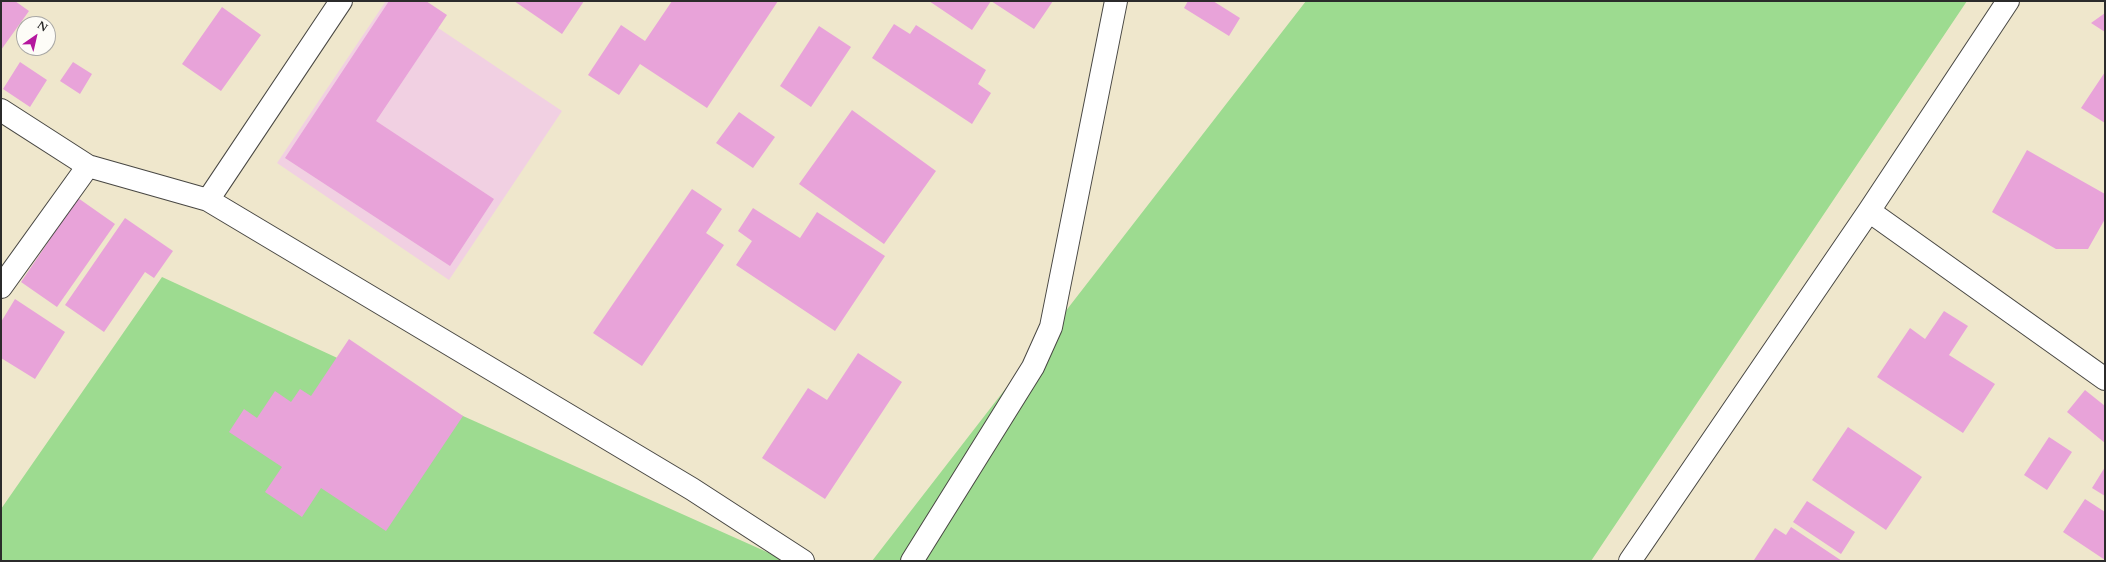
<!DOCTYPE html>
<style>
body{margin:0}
#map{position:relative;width:2106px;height:562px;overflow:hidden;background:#efe7cc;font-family:Cardo,serif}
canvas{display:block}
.frame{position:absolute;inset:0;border:2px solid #2b2b2b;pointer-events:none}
.north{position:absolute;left:16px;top:16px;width:40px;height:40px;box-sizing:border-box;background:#fdfcf7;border:1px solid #a9a8a5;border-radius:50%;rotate:34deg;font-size:11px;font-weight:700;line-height:16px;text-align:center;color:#2b2b2b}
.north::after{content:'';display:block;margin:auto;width:14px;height:18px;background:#b5179e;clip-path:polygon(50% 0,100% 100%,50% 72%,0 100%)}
</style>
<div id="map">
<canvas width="2106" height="562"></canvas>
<div class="frame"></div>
<div class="north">N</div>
</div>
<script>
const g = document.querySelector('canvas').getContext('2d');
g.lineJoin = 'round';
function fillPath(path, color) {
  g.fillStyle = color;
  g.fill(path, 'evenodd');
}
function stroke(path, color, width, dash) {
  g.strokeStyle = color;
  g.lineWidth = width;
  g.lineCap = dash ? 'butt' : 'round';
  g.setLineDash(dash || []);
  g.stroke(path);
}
fillPath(new Path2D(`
 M386,1H398L562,111L449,280L277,163Z`), '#f1d0e2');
fillPath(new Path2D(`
 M1306,1H1967L1591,561H872Z
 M162,277L463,416L787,561H1V509Z`), '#9ddb90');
fillPath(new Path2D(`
 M1,1H15L29,11L1,50Z
 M389,1H426L447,15L376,121L494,199L450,266L285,158Z
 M514,1H584L562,34Z
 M672,1H778L707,108L640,64L619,95L588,75L621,25L645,41Z
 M929,1H1053L1034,29L991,1L972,30Z
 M1188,1H1213L1240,18L1229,36L1184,8Z
 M222,7L261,35L221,91L182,64Z
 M2105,13V32L2091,23Z
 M894,24L910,34L916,25L986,70L978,84L991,93L972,124L872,58Z
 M819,26L851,47L811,107L780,86Z
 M20,62L47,80L30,107L3,89Z
 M73,62L92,74L80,94L60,81Z
 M2105,72V123L2081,108Z
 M852,110L936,171L884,244L799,184Z
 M739,112L775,137L753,168L716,143Z
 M2027,150L2105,194V219L2088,249H2056L1992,212Z
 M692,189L722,209L706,233L724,245L642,366L593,333Z
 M78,198L115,224L57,307L21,282Z
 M753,208L800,238L817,212L885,256L835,331L736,265L752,241L738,231Z
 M125,218L173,251L154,278L145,272L104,332L65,305Z
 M15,299L65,332L35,379L1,358V322Z
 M1944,311L1968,326L1949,355L1995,384L1963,433L1877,377L1910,328L1925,339Z
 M349,339L463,416L386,531L321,488L302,517L265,492L282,467L229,432L244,409L257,418L275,391L291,402L300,389L311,396Z
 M858,353L902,382L825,499L762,458L808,388L827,400Z
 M2085,390L2105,406V443L2067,412Z
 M1848,427L1922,477L1886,530L1812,480Z
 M2049,437L2072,452L2047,490L2024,475Z
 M2105,467V496L2092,488Z
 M2085,499L2105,512V560L2063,532Z
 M1807,501L1855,532L1841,554L1793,522Z
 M1791,527L1842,561L1754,560L1775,528L1786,535Z`), '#e8a3d9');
const minor = new Path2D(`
 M1,110L88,166L208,200L692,489L803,561
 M208,200L341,1
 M1869,211L2105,379
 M1,287L88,166
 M912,561L1033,367L1051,327L1116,1
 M1630,561L1869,211L2008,1`);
stroke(minor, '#484743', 24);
stroke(minor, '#fff', 22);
</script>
